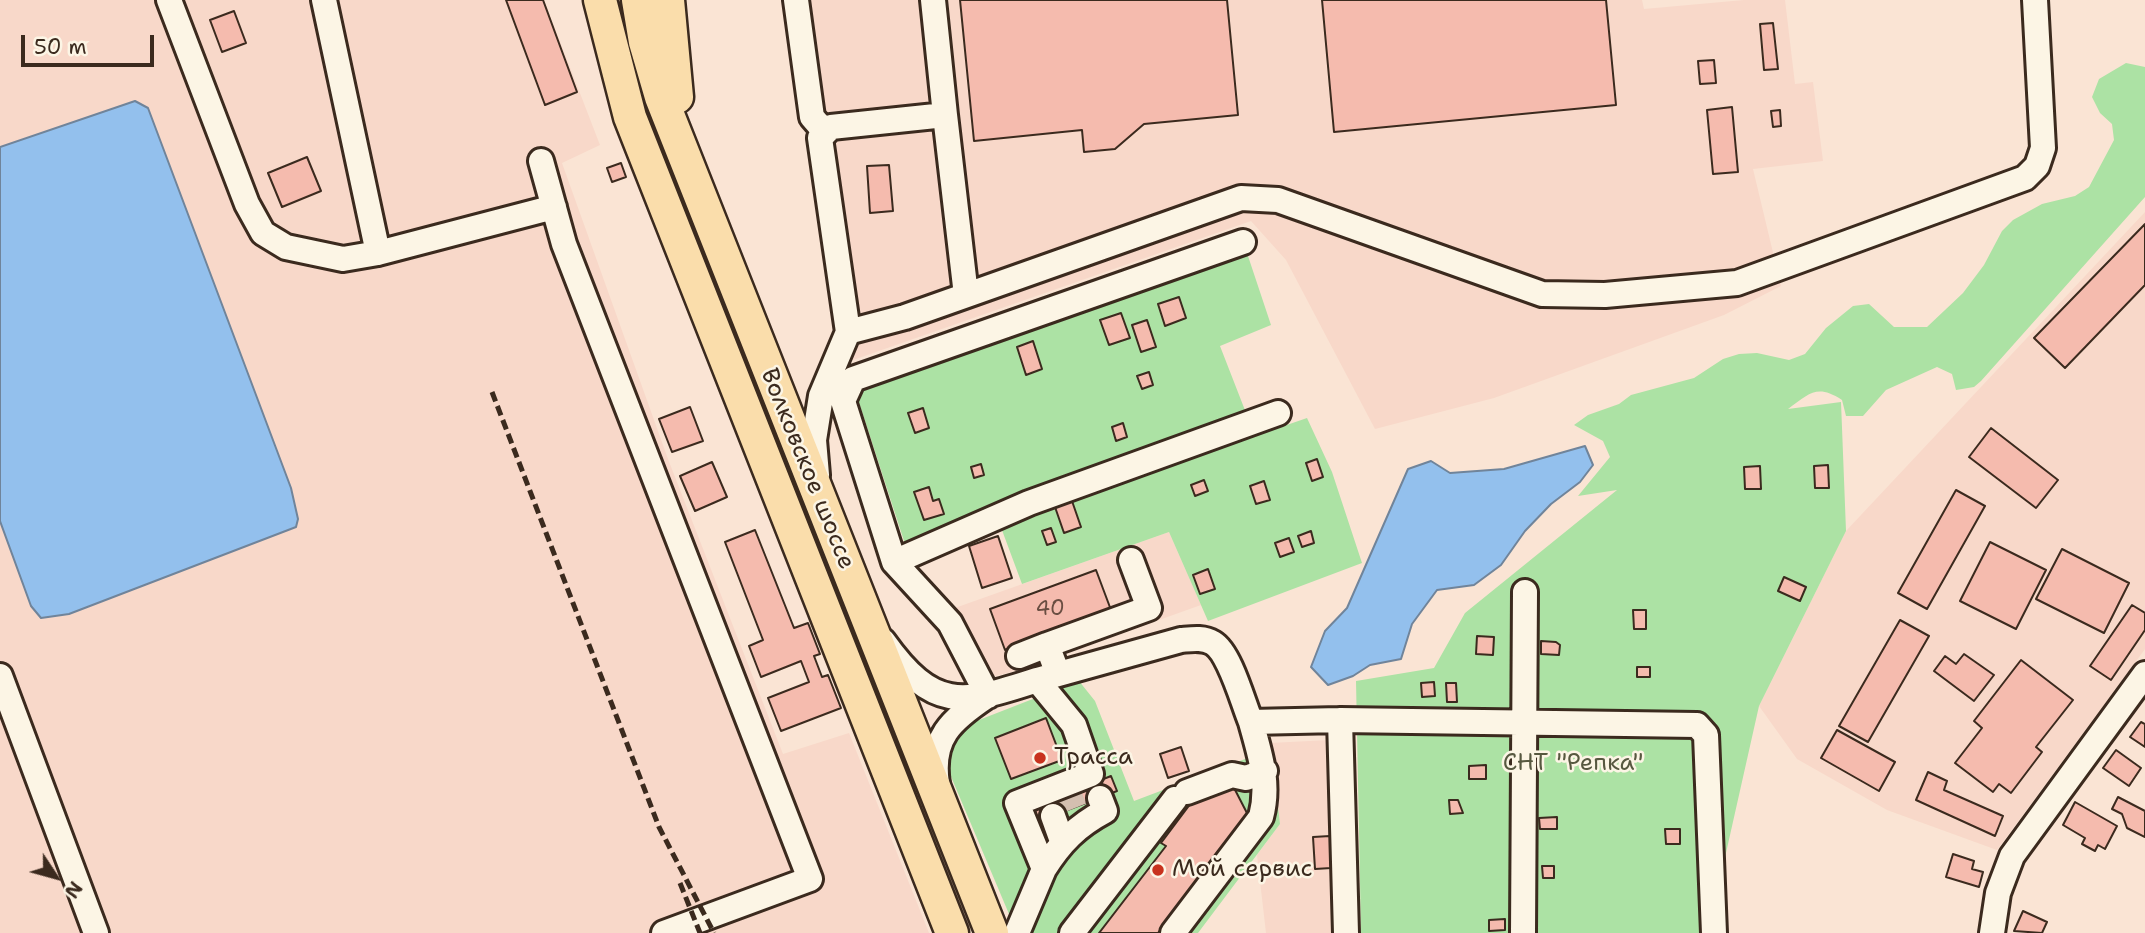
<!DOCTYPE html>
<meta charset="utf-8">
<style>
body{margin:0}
#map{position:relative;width:2145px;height:933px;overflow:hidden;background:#fae4d4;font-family:"Shantell Sans",sans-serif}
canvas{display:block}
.north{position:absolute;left:21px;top:842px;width:70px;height:70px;-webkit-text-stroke:5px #fcf5e5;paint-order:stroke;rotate:126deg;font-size:19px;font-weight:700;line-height:28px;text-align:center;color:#3b2a1e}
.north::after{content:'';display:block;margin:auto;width:24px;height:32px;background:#3b2a1e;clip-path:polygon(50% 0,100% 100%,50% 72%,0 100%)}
.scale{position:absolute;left:21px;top:35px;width:133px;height:32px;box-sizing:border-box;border:4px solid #3b2a1e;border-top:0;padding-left:9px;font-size:21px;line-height:24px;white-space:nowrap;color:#3b2a1e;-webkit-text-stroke:5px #fcf5e5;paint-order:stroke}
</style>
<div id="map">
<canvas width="2145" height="933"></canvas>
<div class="north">N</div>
<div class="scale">50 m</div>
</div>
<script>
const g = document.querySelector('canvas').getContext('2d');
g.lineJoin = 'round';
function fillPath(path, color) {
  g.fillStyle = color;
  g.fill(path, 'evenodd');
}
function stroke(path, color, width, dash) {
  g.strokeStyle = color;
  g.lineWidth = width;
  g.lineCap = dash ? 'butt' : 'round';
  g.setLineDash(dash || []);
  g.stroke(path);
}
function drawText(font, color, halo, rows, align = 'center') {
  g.font = font + ' "Shantell Sans",sans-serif';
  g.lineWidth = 5;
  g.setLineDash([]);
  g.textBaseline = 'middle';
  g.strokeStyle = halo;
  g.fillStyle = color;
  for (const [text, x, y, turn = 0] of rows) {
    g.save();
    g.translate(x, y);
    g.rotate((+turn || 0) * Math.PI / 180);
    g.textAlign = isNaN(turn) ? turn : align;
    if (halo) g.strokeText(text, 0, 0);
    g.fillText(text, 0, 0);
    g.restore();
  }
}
fillPath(new Path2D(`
 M0,0H544L600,145L562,163L668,459L783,754L849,733L929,933H0Z
 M788,0H1642L1644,9L1744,0H1785L1795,84L1813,82L1823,161L1753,169L1781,286L1724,315L1494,398L1375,429L1286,260L1251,221L853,360L829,351L837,327Z
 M2145,212V649L1997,850L1887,810L1797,759L1759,706L1846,531Z
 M1169,532L1201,605L1022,669L996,676L985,672L952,609Z
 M1330,740L1335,933H1266L1257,855L1280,824L1270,743Z`), '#f8d8c9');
fillPath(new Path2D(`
 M2126,63L2145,67V197L1981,381L1974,387L1956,390L1952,374L1937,367L1886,390L1863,416H1846L1842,400C1817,384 1810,393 1788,409L1841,402L1846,531L1759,706L1708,933H1361L1356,681L1434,668L1465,613L1617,490L1578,496L1610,457L1603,441L1574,425L1588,415L1619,404L1631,395L1694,378L1723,359L1739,354L1757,353L1789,360L1805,354L1826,328L1853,306L1869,304L1894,327H1927L1963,293L1984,265L2002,231L2013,220L2042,204L2075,196L2089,187L2114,140L2112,124L2100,113L2092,97L2099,79Z
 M1247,253L1271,325L1220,346L1255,436L1307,418L1332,472L1362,563L1208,621L1169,532L1022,584L996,514L906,547L853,384Z
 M1079,681L1095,701L1134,801L1253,756L1272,755L1280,824L1198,933H1017L944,760L961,727Z`), '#ace2a4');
const water = new Path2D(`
 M135,101L148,108L291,488L298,519L296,527L69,614L41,618L31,606L0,521V147Z
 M1585,446L1593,465L1580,482L1551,504L1525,531L1501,565L1474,585L1437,590L1412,624L1401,659L1370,665L1353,676L1328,685L1311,667L1325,631L1347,608L1408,469L1431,461L1450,473L1504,469Z`);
fillPath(water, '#93c0ed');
stroke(water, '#70849a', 2);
const building = new Path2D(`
 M506,0H543L577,92L545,105Z
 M960,0H1227L1238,115L1144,124L1115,149L1084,152L1082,130L974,141Z
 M1322,0H1606L1616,105L1334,132Z
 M234,11L246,43L222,52L210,20Z
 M1773,23L1778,69L1764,70L1760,24Z
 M1714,60L1716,83L1700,84L1698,61Z
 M1732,107L1738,172L1713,174L1707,110Z
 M1780,110L1781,126L1773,127L1771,111Z
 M307,157L321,191L282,207L268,173Z
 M621,163L626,177L612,182L607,168Z
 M889,165L893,211L870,213L867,166Z
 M2145,224V285L2065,368L2034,338Z
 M1179,297L1186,318L1165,326L1158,304Z
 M1121,313L1130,338L1109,345L1100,320Z
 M1147,320L1156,347L1141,352L1132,325Z
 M1033,341L1042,369L1026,375L1017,347Z
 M1149,372L1153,385L1142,389L1137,376Z
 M690,407L703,441L672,452L659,419Z
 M923,408L929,428L915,433L908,413Z
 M1123,423L1127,437L1116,441L1112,427Z
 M1991,428L2058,480L2036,508L1969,457Z
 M1317,459L1323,477L1312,481L1306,463Z
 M712,462L727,497L695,511L680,476Z
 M981,464L984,475L974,478L971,467Z
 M1828,465L1829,488H1815L1814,466Z
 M1760,466L1761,489H1745L1744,467Z
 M1204,480L1208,491L1195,496L1191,485Z
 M1264,481L1270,500L1256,504L1250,486Z
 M929,487L933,501L939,499L944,514L924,520L914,492Z
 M1956,490L1985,506L1927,609L1898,593Z
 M1072,501L1081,527L1064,533L1055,507Z
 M1051,528L1056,542L1047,545L1042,531Z
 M755,530L794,628L808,623L820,654L814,656L822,677L828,675L841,708L781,731L768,698L809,682L801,661L761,677L749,646L763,640L725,542Z
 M1311,531L1314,543L1302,547L1298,536Z
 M998,536L1012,578L982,588L969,546Z
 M1289,538L1294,552L1280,557L1275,543Z
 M1990,542L2046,570L2016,629L1960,601Z
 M2062,549L2129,583L2104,633L2036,599Z
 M1208,569L1215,589L1200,594L1193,575Z
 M1096,570L1111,610L1005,650L990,609Z
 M1784,577L1806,587L1800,601L1778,591Z
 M2132,605L2145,613V630L2111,680L2090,666Z
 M1633,610H1646V629H1634Z
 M1900,620L1929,636L1868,742L1839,726Z
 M1477,636L1494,637L1493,655L1476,654Z
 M1541,641L1556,642L1560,645L1559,655L1541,654Z
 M1964,654L1994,675L1974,701L1934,671L1945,656L1956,664Z
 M2021,660L2073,700L2036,747L2042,752L2011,793L1999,784L1993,792L1955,763L1982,728L1974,721Z
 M1637,667H1650V677H1637Z
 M1434,682L1435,696L1422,697L1421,683Z
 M1446,683H1456L1457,702H1447Z
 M1046,718L1062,760L1011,779L995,738Z
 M2141,722L2145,724V747L2130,737Z
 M1837,730L1895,762L1879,791L1821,758Z
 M1181,747L1189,771L1168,778L1160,754Z
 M2116,750L2141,768L2129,786L2103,768Z
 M1486,765V779H1469V766Z
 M1928,772L1947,781L1944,790L2003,816L1995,836L1916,800Z
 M1111,776L1117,791L1031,824L1026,810Z
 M1232,784L1248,815L1158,933H1099L1166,846L1161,843L1191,803Z
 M2118,797L2145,811V837L2127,828L2122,814L2112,809Z
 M1449,800H1458L1463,813L1450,814Z
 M2075,802L2117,826L2105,849L2098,845L2095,851L2082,844L2085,838L2063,825Z
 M1557,817V829H1540L1539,818Z
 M1665,829H1680V844H1666Z
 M1330,836L1331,868L1315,869L1313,837Z
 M1953,854L1974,861L1972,869L1983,872L1979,887L1946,877Z
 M1542,866H1554V878H1543Z
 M2023,911L2047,922L2042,933L2014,931Z
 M1505,919V930L1489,931V920Z`);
fillPath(building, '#f5bbae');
stroke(building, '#3b2a1e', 2);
stroke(new Path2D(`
 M1069,793L1075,808`), '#d4bfb0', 24, [24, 12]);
const minor = new Path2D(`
 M169,0L247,204L263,233L286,247L343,259L378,253L554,207
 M324,0L378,253
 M796,0L812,117L825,132
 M945,115L966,295
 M541,161L564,244L810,879L664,933
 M848,332L905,317L1241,198L1278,200L1542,294L1605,295L1737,283L2025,178L2037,166L2043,148L2035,0
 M817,475L814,440L821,396L848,332L820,138L831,127L945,115L933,0
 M894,562L843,401L853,379L1243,242
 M883,641C933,711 961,705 1037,680L1074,725L1091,774L1017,803L1044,869L1017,933
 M1019,656L1047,645
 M1058,674L1047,645L1149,608L1131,560
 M0,676L96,933
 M1037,680L1181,640C1192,639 1203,637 1213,643C1230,653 1243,703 1251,722L1340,720L1697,725L1706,735L1714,933
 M988,696L950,623L894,562L1029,503L1278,413
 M1340,720L1346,933
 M937,784C930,738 951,720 987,696
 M1187,792L1232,775L1246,778L1265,771
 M1053,816L1062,841
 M1044,869C1061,842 1077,826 1105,811L1100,798
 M1072,933L1175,799
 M1173,933L1261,817C1270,783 1260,755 1251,722
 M1523,933L1525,592
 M1992,933L1998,893L2012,856L2145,674`);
const major = new Path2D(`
 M600,0L630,117L952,933
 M638,0L645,42L661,97L992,933
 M668,0L677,97`);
stroke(minor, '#3b2a1e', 30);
stroke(major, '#3b2a1e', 37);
stroke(minor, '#fcf5e5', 24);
stroke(major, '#faddab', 32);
stroke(new Path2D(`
 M492,392L659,827L714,933
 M680,883L700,933`), '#3b2a1e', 5, [10, 5]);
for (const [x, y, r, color] of [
 [1040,758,7,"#c8321e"],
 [1158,870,7,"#c8321e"]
]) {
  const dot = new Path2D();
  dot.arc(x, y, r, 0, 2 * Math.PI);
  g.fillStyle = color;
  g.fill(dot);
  stroke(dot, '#fcf5e5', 2.5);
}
drawText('21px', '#6a4e42', null, [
 ["40",1050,610]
]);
drawText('24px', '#3b2a1e', '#fcf5e5', [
 ["Волковское шоссе",807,469,68]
]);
drawText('24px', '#3b2a1e', '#fcf5e5', [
 ["Трасса",1054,758],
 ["Мой сервис",1172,870]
], 'left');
drawText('24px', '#575840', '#fcf5e5', [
 ["СНТ \"Репка\"",1573,764]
]);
</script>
